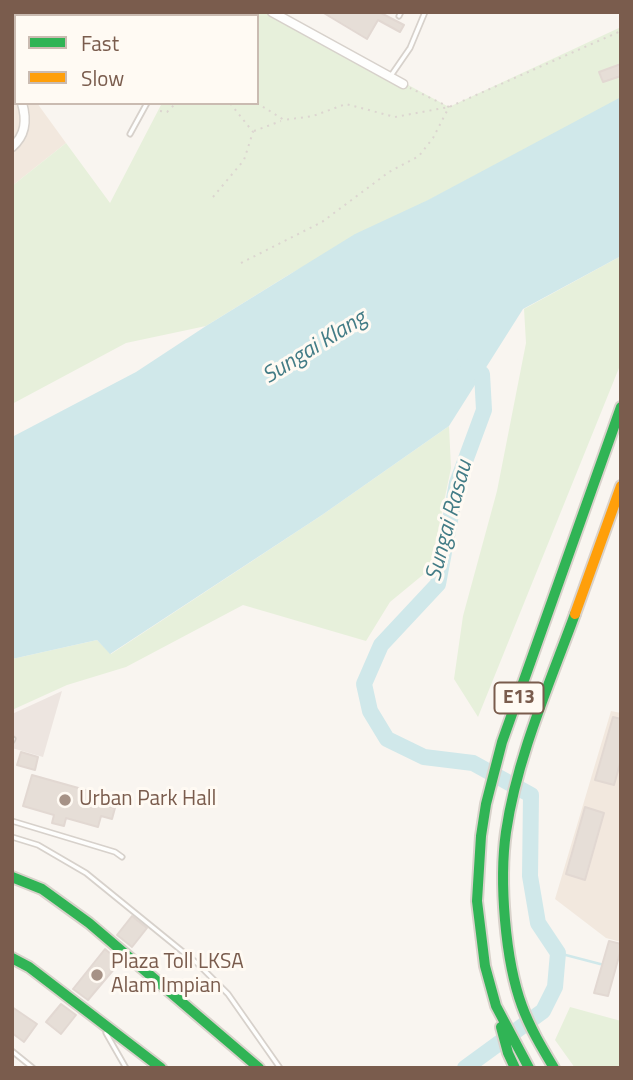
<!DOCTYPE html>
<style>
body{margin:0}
#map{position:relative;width:633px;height:1080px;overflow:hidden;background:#f9f5f0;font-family:"Titillium Web",sans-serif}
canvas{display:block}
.frame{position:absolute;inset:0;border:14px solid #7a5c4d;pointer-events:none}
.legend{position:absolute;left:14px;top:14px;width:245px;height:91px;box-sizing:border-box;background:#fffaf3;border:2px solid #cabbb1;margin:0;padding:9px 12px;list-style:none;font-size:21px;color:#7a5c4d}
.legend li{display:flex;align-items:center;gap:14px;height:35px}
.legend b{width:35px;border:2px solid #cabbb1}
</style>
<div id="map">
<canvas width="633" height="1080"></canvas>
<div class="frame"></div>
<ul class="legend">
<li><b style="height:9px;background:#30b455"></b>Fast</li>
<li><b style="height:9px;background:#ff9f0a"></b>Slow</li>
</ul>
</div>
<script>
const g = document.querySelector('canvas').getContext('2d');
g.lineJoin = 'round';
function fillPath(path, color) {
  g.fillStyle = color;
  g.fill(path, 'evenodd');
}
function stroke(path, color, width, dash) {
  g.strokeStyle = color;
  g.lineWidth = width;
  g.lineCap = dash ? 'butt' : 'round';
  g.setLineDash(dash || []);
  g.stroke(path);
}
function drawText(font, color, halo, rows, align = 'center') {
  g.font = font + ' "Titillium Web",sans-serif';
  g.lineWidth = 6;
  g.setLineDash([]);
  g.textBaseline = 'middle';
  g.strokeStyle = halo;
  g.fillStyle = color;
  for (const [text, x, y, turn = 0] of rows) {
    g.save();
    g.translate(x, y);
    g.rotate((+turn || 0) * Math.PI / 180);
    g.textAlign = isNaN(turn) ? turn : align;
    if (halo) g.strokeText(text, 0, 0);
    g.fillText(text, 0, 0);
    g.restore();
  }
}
fillPath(new Path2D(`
 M12,69L16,74V103H37L66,143L12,186Z
 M611,711L621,713V942L606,938L555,899Z`), '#f2e8de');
fillPath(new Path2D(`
 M62,691L43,757L12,748V714Z`), '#ede5e0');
fillPath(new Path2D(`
 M204,12H273L449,107L621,27V98L290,274L206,326L126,343L12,404V186L66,143L110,203L162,103H257V16H203Z
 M621,256V363L478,717L454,679L463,616L497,491L526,343L524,309Z
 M449,426L451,468L430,569L390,602L366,641L243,605L126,667L67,685L12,710V659L97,640L111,654L322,515Z
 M570,1007L621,1021V1068H575L555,1040Z`), '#e7f0db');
fillPath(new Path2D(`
 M621,97V256L523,309L449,426L322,515L110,654L97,640L12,659V437L136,372L206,326L355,234L428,200Z`), '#d0e8ea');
stroke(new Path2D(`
 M558,953L604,965`), '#d0e8ea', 2.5);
stroke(new Path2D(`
 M465,1068L543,1011L555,987L558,953L538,923L530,876L531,795L473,763L424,757L387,739L370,711L364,684L381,645L438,584L457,483L484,410L482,374L465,360`), '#d0e8ea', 16);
const building = new Path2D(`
 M322,12H379L404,25L400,32L378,20L367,39Z
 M621,64V76L603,82L599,72Z
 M613,717L621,719V760L614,785L595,780Z
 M21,752L38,757L35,770L17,765Z
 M32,775L107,796L104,805L115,808L112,819L101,816L98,827L66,818L64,826L52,823L54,815L23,806Z
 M585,807L604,813L585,880L566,874Z
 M132,916L147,928L132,947L117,935Z
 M609,941L621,944V949L608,996L594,993Z
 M105,949L120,962L88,1000L73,989Z
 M61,1004L76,1015L61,1034L46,1022Z
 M12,1007L37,1024L24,1042L12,1033Z`);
fillPath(building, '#e6ded7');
stroke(building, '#e2d8d2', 2);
const lane = new Path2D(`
 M399,16L401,12
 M390,77L410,48L425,12
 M130,134L147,103
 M12,741L13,739
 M12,821L115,852L122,857
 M12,837L38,845L86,873L198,964L228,994L280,1068
 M106,1033L126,1068
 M12,1051L33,1068`);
const street = new Path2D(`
 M272,12L403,84
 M12,91L16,95
 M12,147C26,135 27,120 22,103`);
const fast = new Path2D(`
 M27,16L30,12
 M12,32L16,29
 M12,877L42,889L89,923L259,1068
 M12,958L29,967L161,1068
 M501,1027L508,1053L515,1068
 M529,1068L496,1006L485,966L477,901L481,836L486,804L502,742L621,407
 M554,1068C542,1048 530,1028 522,1006C505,960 499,881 506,832C517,757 549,685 575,614`);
const slow = new Path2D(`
 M575,614L621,486`);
stroke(lane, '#d7d1cb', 7);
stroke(street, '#d7d1cb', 11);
stroke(fast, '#d9d2cb', 14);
stroke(slow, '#d9d2cb', 14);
stroke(new Path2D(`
 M130,12L135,16
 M237,16L240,12
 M257,103L284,120L313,116L346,104L395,117L449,107L621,31
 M160,111L167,112L176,103
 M254,131L281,121
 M213,197L244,160L253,132L230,103
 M241,263L322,222L389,172L419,156L433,138L449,107L410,88`), '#dcd5d0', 2, [2, 5]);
stroke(lane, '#fefefd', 3.5);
stroke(street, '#fefefd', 8);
stroke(fast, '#30b455', 10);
stroke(slow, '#ff9f0a', 10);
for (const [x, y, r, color] of [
 [65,800,7,"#a69286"],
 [97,975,7,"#a69286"]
]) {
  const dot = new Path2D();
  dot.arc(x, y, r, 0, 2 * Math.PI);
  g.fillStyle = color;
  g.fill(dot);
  stroke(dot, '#fffaf3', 2.5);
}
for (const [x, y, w] of [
 [519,698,49]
]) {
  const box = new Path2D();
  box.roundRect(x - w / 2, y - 15.5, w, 31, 5);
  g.fillStyle = '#fffaf3';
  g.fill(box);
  stroke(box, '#7a5c4d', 2);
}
drawText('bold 19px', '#7a5c4d', null, [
 ["E13",519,698]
]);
drawText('21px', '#7a5c4d', '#fffaf3', [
 ["Urban Park Hall",79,800],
 ["Plaza Toll LKSA",111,963],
 ["Alam Impian",111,987]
], 'left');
drawText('italic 23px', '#437c86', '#fffaf3', [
 ["Sungai Klang",315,348,-32],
 ["Sungai Rasau",450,521,-75]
]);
</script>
